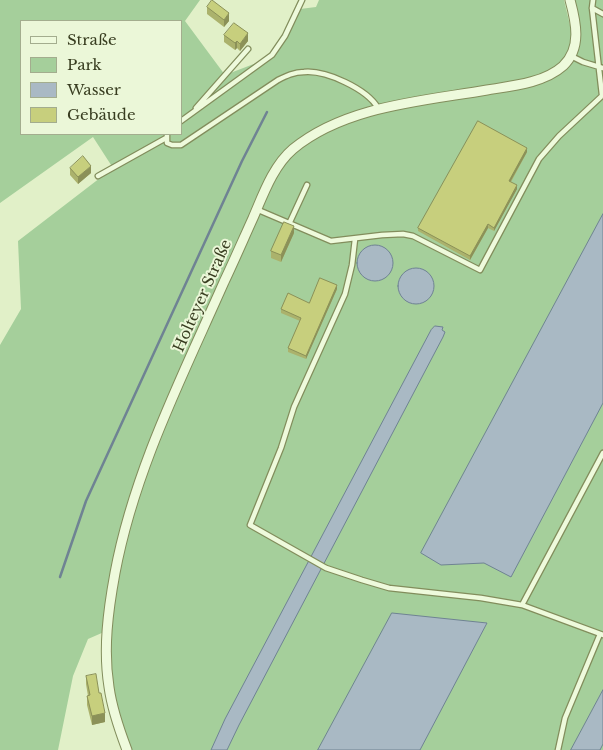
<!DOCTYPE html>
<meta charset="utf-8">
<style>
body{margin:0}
#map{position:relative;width:603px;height:750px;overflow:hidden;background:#e1f0c8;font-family:"Libre Baskerville",serif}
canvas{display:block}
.legend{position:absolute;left:20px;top:20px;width:162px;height:115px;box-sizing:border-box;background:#ebf7d8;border:1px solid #a3ad8e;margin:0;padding:6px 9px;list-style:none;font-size:15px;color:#383d20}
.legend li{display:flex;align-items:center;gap:10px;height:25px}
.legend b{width:25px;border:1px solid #a3ad8e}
</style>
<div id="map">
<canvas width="603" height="750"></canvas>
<ul class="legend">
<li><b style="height:6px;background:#eefadc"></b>Straße</li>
<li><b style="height:14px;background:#a5cf9b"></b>Park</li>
<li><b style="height:14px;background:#a9b9c4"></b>Wasser</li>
<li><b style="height:14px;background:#c7cf7d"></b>Gebäude</li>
</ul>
</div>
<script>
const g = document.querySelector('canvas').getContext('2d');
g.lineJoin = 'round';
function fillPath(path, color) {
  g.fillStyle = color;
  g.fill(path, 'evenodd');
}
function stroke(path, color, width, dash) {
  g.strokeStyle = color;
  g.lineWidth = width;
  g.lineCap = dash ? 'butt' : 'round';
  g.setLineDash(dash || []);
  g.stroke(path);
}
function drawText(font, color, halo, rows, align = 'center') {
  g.font = font + ' "Libre Baskerville",serif';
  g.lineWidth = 4;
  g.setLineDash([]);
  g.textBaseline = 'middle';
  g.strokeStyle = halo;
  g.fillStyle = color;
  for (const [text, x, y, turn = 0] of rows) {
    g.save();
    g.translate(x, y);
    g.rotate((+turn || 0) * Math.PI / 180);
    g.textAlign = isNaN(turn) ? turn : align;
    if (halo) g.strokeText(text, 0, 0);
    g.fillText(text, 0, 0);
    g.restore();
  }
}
fillPath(new Path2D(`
 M0,0H200L185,21L225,75L272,57L300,9L316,7L319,0H564L573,38L568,55L551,71L534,79L495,87L379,107C369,89 324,70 304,71C294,72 286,76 278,80C285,79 295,73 304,72C325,72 366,89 376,108C346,117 305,131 284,155C275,165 269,176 263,188L175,387L132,492L118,541L104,632L88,639L73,676L58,750H0V345L21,309L18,241L113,168L93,137L0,203ZM21,21H181V134H21Z
 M573,0H603V750H128L116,717L107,631L125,537L162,428L256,217L278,173L294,152L309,141L362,116L553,77L580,37V24Z`), '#a5cf9b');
const water = new Path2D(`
 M603,214V403L511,577L484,563L441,565L421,553Z
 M357 263a18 18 0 1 1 36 0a18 18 0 1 1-36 0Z
 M398 286a18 18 0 1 1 36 0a18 18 0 1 1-36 0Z
 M435,326L443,327L442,330L445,332L443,337L239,725L227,750H211L225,719L431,330Z
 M392,613L487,623L420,750H318Z
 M603,690V744L600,750H571Z`);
fillPath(water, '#a9b9c4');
stroke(water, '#6f8393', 1);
stroke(new Path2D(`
 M60,577L86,501L242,161L267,112`), '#6f8393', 2.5);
const service = new Path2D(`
 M593,0L592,8L602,95
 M592,8L603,14
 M571,56L583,62L603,68
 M196,108L248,49
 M181,121L272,55L285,36L302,0
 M167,134V143L172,145H181L278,80C286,76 294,72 304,72C326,70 367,89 378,108
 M98,176L166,138
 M256,209L331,241L382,235L403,234L413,236L480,270L539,159L559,136L603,95
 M289,224L307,185
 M355,239L352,265L345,294L294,407L281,448L250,525L326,568L362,580L389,588L481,598L522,605L603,453
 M522,605L603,635
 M558,750L565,718L600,634`);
const minor = new Path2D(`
 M127,750C119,729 112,709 109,687C103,649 108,611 115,573C134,471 182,377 224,282C234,261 243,240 253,218C263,195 273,166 293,149C345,106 423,101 487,90C512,86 544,83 563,66C582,48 576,22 570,0`);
stroke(service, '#828d5c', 7);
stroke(minor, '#828d5c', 11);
stroke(service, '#eefadc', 4.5);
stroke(minor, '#eefadc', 9);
fillPath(new Path2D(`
 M207,7L229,21L224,27L207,14Z
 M224,35L248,41L240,51L237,48L235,50L224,42Z
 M527,152L511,182L517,189L494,231L488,228L470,260L418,231V228Z
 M70,168L91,173L78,184L70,175Z
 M294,233L281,262L271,258V251Z
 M337,289L306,359L288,352V348L300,321L281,313V309L309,303Z
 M86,676L105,722L92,725L87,705V696H88L86,684Z`), '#abb26c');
fillPath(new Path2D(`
 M229,13V21L224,27V20Z
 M248,33V41L240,51V44Z
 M237,41V48L235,50V43Z
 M527,148V152L509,184V181Z
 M91,166V173L78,184V177Z
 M517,185V189L494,231V228Z
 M488,224V228L470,260V256Z
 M294,226V233L281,262V255Z
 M337,285V289L306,359V356Z
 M105,713V722L92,725V716Z`), '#8b9158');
const building = new Path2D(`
 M212,0L229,13L224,20L207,7Z
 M234,23L248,33L240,44L237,41L235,43L224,35Z
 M478,121L527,148L509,181L517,185L494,228L488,224L470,256L418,228Z
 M83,156L91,166L78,177L70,168Z
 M284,222L294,226L281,255L271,251Z
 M320,278L337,285L306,356L288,348L301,318L281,309L288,293L309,303Z
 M96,674L99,693H101L105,713L92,716L87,696L90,695L86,676Z`);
fillPath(building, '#c7cf7d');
stroke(building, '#8b9158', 1);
drawText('15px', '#383d20', '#ebf7d8', [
 ["Holteyer Straße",203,296,-66]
]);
</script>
